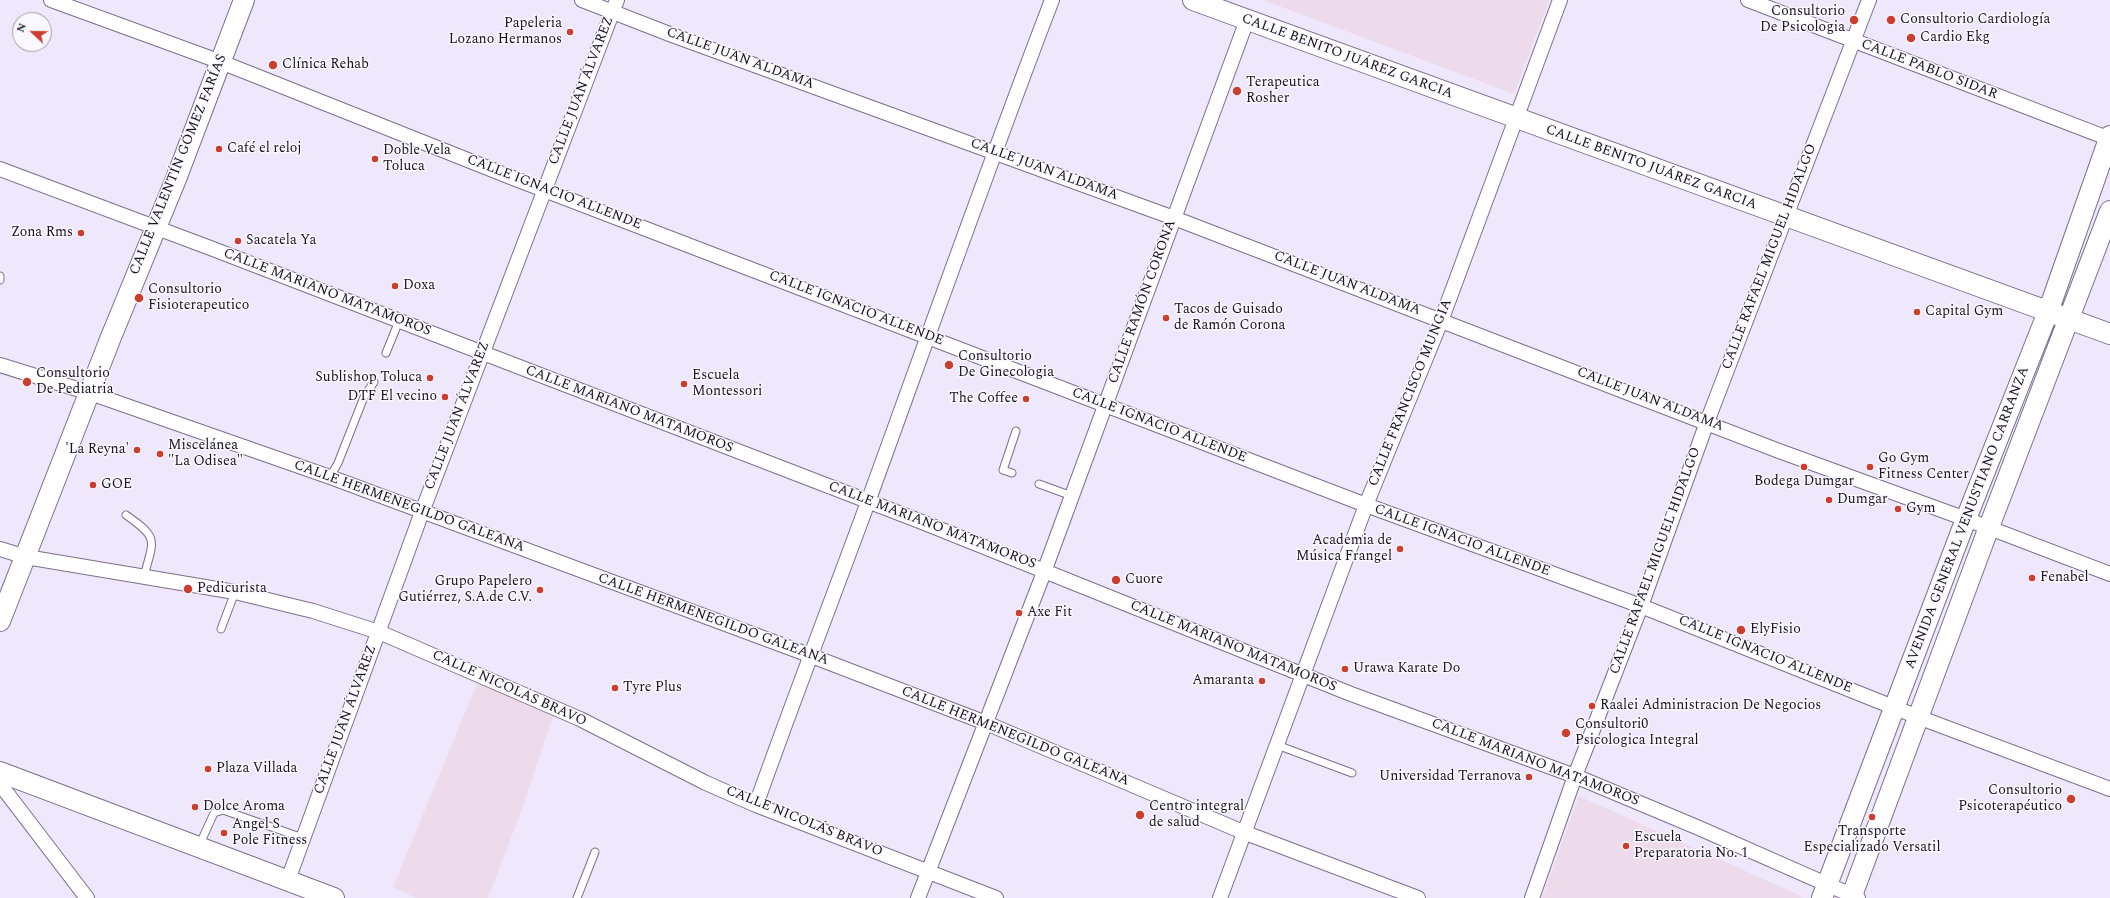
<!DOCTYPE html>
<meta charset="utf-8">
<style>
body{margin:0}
#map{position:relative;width:2110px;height:898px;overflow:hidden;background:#efe7fb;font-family:Spectral,serif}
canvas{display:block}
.north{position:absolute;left:12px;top:12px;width:40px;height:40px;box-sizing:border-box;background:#faf7fe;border:1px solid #9f9ba4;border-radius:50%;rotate:292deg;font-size:11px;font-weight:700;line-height:16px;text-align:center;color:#17121e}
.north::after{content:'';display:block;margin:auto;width:14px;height:18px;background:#cb3e2e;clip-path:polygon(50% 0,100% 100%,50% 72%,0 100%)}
</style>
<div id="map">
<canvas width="2110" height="898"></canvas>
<div class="north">N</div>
</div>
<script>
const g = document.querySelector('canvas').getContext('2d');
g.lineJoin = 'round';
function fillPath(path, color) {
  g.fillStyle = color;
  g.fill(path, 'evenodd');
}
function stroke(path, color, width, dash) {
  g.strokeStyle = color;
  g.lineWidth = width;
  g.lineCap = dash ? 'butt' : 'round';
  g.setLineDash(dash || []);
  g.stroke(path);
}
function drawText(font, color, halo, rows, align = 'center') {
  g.font = font + ' Spectral,serif';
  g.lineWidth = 3;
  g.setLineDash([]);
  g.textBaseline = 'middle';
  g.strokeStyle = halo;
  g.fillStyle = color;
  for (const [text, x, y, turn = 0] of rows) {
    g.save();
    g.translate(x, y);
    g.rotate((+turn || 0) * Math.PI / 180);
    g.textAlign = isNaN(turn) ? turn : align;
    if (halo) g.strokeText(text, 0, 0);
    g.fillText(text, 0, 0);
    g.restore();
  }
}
fillPath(new Path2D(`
 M1263,0H1549L1514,94Z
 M479,679L555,710L521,812L488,898H416L393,887Z
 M1579,796L1801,896L1800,898H1542Z`), '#eddbec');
const lane = new Path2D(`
 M0,276V280
 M386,353L399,321
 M1012,473L1003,470L1016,431
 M330,477L338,463L364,397L374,382
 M1039,484L1072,496
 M126,515C159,538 154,539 144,576
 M221,629L235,592
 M1277,745L1352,773
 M199,846L214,813L223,810L303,838
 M577,898L595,852`);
const street = new Path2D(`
 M51,0L221,62L513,178L1366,505L1641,606L1918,717L2110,789
 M582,0L672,35L1174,218L1779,451L1966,519L2110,574
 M1748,0L2110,139
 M0,169L213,249L922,522L1351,694L1575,776L1699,828L1858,898
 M0,365L90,393L330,477L809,655L986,723L1243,832L1418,898
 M0,549L26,557L235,592L313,611L379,632L580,719L706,783L756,805L996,898
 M0,784L87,898
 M756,805C792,703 831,603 868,502C929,334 988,167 1052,0
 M288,880L422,512L617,0
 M918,898L1041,580L1247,20
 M1220,898L1366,505L1441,321L1560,0
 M1532,898L1575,776L1641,606L1707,422L1869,0`);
const secondary = new Path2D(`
 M1193,0L2110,334
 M0,621L111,337L176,179L244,0
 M0,772L334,898
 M1822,898L1966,519L2048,312L2110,136
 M1851,898L1989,527L2110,211`);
stroke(lane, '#7c708d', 9);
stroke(street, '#7c708d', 16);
stroke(secondary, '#7c708d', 22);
stroke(lane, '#fff', 7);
stroke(street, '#fff', 14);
stroke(secondary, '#fff', 20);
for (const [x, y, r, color] of [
 [1854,20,5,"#cb3e2e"],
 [1891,20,5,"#cb3e2e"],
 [570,32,4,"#cb3e2e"],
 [1911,38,5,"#cb3e2e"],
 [273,65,5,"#cb3e2e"],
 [1237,91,5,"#cb3e2e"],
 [219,149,4,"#cb3e2e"],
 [375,159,4,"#cb3e2e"],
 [81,233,4,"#cb3e2e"],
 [238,241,4,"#cb3e2e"],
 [395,286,4,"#cb3e2e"],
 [139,298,5,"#cb3e2e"],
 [1917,312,4,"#cb3e2e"],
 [1166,318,4,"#cb3e2e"],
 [949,365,5,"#cb3e2e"],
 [430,378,4,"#cb3e2e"],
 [27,382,5,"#cb3e2e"],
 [684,384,4,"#cb3e2e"],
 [445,397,4,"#cb3e2e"],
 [1026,399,4,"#cb3e2e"],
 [137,450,4,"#cb3e2e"],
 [160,454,4,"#cb3e2e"],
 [1804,467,4,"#cb3e2e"],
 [1870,467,4,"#cb3e2e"],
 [93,485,4,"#cb3e2e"],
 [1829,500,4,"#cb3e2e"],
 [1898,509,4,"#cb3e2e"],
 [1400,549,4,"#cb3e2e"],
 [2032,578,4,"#cb3e2e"],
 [1116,580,5,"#cb3e2e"],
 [188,589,5,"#cb3e2e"],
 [540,590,4,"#cb3e2e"],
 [1019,613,4,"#cb3e2e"],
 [1741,630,5,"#cb3e2e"],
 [1345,669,4,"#cb3e2e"],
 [1262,681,4,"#cb3e2e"],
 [615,688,4,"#cb3e2e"],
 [1592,706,4,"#cb3e2e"],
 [1566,733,5,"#cb3e2e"],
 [208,769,4,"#cb3e2e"],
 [1529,777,4,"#cb3e2e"],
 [2071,799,5,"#cb3e2e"],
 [195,807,4,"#cb3e2e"],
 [1140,815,5,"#cb3e2e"],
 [1872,817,4,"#cb3e2e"],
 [224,833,4,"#cb3e2e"],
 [1626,846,4,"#cb3e2e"]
]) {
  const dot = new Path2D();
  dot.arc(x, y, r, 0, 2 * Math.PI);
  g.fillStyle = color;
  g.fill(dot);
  stroke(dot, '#faf7fe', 1.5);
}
drawText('14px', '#17121e', '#faf7fe', [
 ["Consultorio",1845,12,"right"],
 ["De Psicologia",1845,28,"right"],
 ["Consultorio Cardiología",1900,20],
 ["Papeleria",562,24,"right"],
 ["Lozano Hermanos",562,40,"right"],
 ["Cardio Ekg",1920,38],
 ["Clínica Rehab",282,65],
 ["Terapeutica",1246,83],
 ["Rosher",1246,99],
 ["Café el reloj",227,149],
 ["Doble Vela",383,151],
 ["Toluca",383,167],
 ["Zona Rms",73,233,"right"],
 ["Sacatela Ya",246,241],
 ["Doxa",403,286],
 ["Consultorio",148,290],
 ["Fisioterapeutico",148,306],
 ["Tacos de Guisado",1174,310],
 ["de Ramón Corona",1174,326],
 ["Capital Gym",1925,312],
 ["Consultorio",958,357],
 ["De Ginecologia",958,373],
 ["Consultorio",36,374],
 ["De Pediatria",36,390],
 ["Escuela",692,376],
 ["Montessori",692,392],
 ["Sublishop Toluca",422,378,"right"],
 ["DTF El vecino",437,397,"right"],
 ["The Coffee",1018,399,"right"],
 ["Miscelánea",168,446],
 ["\"La Odisea\"",168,462],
 ["'La Reyna'",129,450,"right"],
 ["Go Gym",1878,459],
 ["Fitness Center",1878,475],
 ["Bodega Dumgar",1804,482,"center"],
 ["GOE",101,485],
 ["Dumgar",1837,500],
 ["Gym",1906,509],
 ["Academia de",1392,541,"right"],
 ["Música Frangel",1392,557,"right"],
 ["Fenabel",2040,578],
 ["Cuore",1125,580],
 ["Grupo Papelero",532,582,"right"],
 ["Gutiérrez, S.A.de C.V.",532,598,"right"],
 ["Pedicurista",197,589],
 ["Axe Fit",1027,613],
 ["ElyFisio",1750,630],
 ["Urawa Karate Do",1353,669],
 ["Amaranta",1254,681,"right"],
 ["Tyre Plus",623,688],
 ["Raalei Administracion De Negocios",1600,706],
 ["Consultori0",1575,725],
 ["Psicologica Integral",1575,741],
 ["Plaza Villada",216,769],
 ["Universidad Terranova",1521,777,"right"],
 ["Consultorio",2062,791,"right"],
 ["Psicoterapéutico",2062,807,"right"],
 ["Dolce Aroma",203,807],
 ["Centro integral",1149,807],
 ["de salud",1149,823],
 ["Angel S",232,825],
 ["Pole Fitness",232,841],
 ["Transporte",1872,832,"center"],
 ["Especializado Versatil",1872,848,"center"],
 ["Escuela",1634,838],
 ["Preparatoria No. 1",1634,854]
], 'left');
drawText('14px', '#17121e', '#faf7fe', [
 ["CALLE BENITO JUÁREZ GARCIA",1347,57,20],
 ["CALLE JUAN ALDAMA",740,59,20],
 ["CALLE PABLO SIDAR",1929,70,21],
 ["CALLE JUAN ÁLVAREZ",582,91,-69],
 ["CALLE VALENTÍN GÓMEZ FARÍAS",179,165,-68],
 ["CALLE BENITO JUÁREZ GARCIA",1651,168,20],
 ["CALLE JUAN ALDAMA",1044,170,20],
 ["CALLE IGNACIO ALLENDE",554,193,21],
 ["CALLE RAFAEL MIGUEL HIDALGO",1770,257,-69],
 ["CALLE JUAN ALDAMA",1347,284,21],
 ["CALLE MARIANO MATAMOROS",327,293,21],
 ["CALLE RAMÓN CORONA",1143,302,-70],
 ["CALLE IGNACIO ALLENDE",856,309,21],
 ["CALLE FRANCISCO MUNGIA",1411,393,-68],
 ["CALLE JUAN ALDAMA",1650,400,21],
 ["CALLE MARIANO MATAMOROS",629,410,21],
 ["CALLE JUAN ÁLVAREZ",458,416,-69],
 ["CALLE IGNACIO ALLENDE",1159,426,21],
 ["CALLE HERMENEGILDO GALEANA",409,507,20],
 ["AVENIDA GENERAL VENUSTIANO CARRANZA",1968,518,-69],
 ["CALLE MARIANO MATAMOROS",932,526,21],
 ["CALLE IGNACIO ALLENDE",1462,541,20],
 ["CALLE RAFAEL MIGUEL HIDALGO",1656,561,-70],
 ["CALLE HERMENEGILDO GALEANA",713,620,20],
 ["CALLE MARIANO MATAMOROS",1233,647,22],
 ["CALLE IGNACIO ALLENDE",1765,655,22],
 ["CALLE NICOLÁS BRAVO",509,689,24],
 ["CALLE JUAN ÁLVAREZ",346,720,-70],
 ["CALLE HERMENEGILDO GALEANA",1015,737,22],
 ["CALLE MARIANO MATAMOROS",1535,763,21],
 ["CALLE NICOLÁS BRAVO",804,822,22]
]);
</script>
